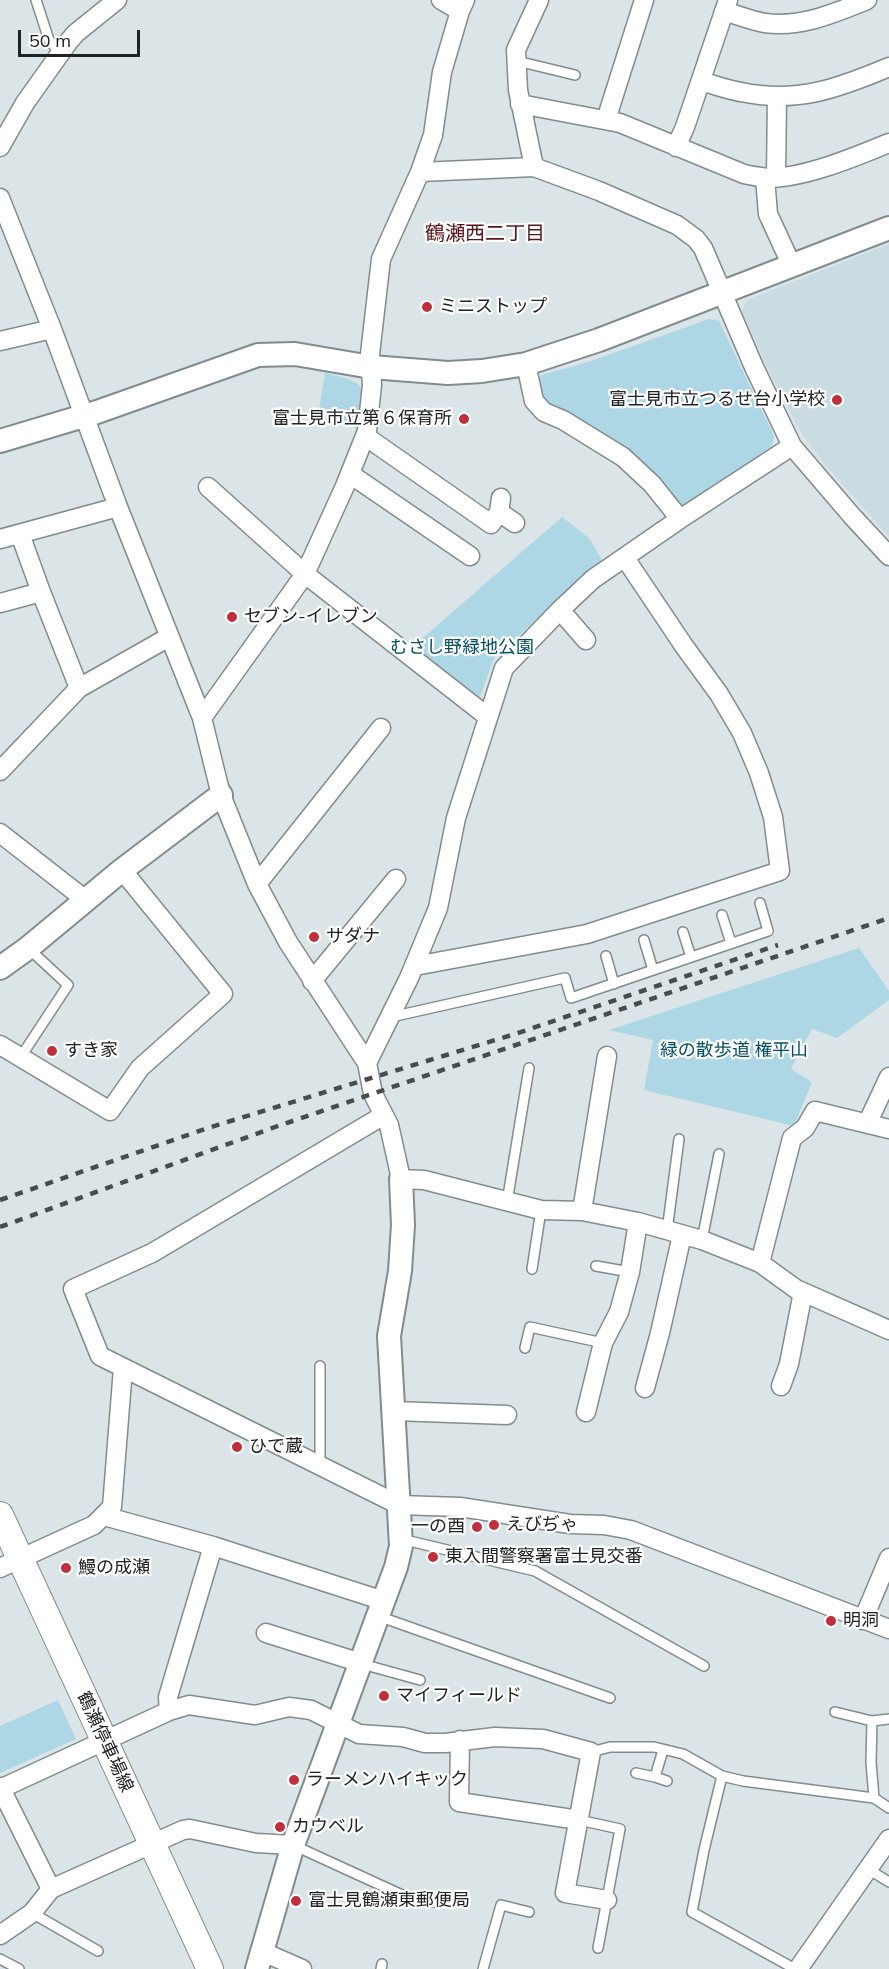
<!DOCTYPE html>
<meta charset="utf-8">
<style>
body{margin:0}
#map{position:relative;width:889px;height:1969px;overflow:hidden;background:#dbe5e8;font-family:Mulish,sans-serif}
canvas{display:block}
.scale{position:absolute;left:18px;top:30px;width:122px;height:27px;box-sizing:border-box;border:3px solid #202324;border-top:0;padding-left:8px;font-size:18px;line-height:21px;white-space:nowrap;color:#202324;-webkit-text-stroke:4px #fff;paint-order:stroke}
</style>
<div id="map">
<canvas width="889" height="1969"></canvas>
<div class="scale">50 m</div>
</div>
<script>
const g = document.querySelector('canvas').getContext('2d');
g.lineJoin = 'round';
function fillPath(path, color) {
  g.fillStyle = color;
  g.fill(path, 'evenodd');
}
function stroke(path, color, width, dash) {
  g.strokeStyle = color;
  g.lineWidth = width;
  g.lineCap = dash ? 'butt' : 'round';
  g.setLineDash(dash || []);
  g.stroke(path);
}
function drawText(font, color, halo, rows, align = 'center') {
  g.font = font + ' Mulish,"Noto Sans JP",sans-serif';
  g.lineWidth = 4.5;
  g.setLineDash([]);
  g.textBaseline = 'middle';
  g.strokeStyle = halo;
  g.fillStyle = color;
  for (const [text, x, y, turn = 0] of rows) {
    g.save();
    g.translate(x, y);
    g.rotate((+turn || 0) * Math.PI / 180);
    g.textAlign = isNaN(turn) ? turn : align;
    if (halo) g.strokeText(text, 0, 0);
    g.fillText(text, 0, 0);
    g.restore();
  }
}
fillPath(new Path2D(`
 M889,244V537L826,466L799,430L769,371L742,311L747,300Z`), '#cadbe2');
fillPath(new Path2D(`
 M709,319L719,321L774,436L772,446L683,506L655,477L548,406L540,397L537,382L541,375L588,362Z
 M325,373C371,383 365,387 357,429L319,409Z
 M562,517L589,538L602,560L494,658L480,697L473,700L411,648Z
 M859,948L889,991V1000L837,1038L812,1029L791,1069L812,1082L794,1126L644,1090L653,1040L609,1030Z
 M58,1700L76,1739L0,1773V1726Z`), '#aed7e5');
const service = new Path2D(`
 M36,0L49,40L60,53
 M517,61L575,75
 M722,915L731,943
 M683,932L691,957
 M644,940L653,970
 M606,956L614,984
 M391,1017L565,978L571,998L768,931L760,903
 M20,1058L68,985L28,948
 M507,1202L529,1068
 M667,1231L679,1139
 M702,1240L719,1154
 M596,1266L630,1272
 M532,1269L541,1210
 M525,1348L530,1327L603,1343
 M320,1366V1465
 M401,1539L535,1571L704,1666
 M378,1616L610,1698
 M362,1664L420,1680
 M835,1712L872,1721L889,1719
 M872,1721L871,1762L874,1798
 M663,1750L655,1777L667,1781
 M591,1752L610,1747H654L683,1754L722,1776L743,1781L874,1798L889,1808
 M636,1773L655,1777
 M722,1776L704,1850L692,1912L795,1969
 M579,1820L620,1829L598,1948
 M293,1845L400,1894L439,1903
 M868,1869L889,1882
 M32,1913L98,1951
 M0,1959L19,1969
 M381,1969L382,1964
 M483,1969L501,1905L529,1912`);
const minor = new Path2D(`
 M441,0L460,11
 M724,11C737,15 752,21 765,23C801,28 835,13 867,0
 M701,81C714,85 728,90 741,92C797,104 839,88 889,67
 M520,104L620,123L744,174C752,176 760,177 768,178C805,178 855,157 889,143
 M606,120L644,0
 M0,147L25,103L69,41L76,33L117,0
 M676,147L685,127L728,0
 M534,167L518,90L516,50L539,0
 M420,172L534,167L599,191L677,225L696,239L703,248L754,367L792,446L852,516L889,556
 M776,177L777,97
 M765,178L768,214L792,266
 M0,198L52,329L118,507L202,718L221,795L257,884L288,942L367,1063L373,1094L389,1125L401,1179L424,1180L541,1210L582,1211L638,1222L702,1240L760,1263L796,1289L889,1330
 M0,341L52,329
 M526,364L534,401L544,412L563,420L623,457L652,484L680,519
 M365,436L491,524L499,512L501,498
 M350,474L470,556
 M208,487L305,574L488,717
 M499,512L515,523
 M0,539L118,507
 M0,603L41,592
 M560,610L586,640
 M79,688L169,637
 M202,718L305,574L345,486L367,431L372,385L370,354L381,259L420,172L433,135L442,72L460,11L465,0
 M0,771L79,688L41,592L20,534
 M0,833L87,901
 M257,884L381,728
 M415,966L587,934L780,871L773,817L759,773L742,733L719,694L684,646L625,558
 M312,981L396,879
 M0,1045L110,1111L140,1068L223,994L122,870
 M367,1063L409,978L438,908L456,818L504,668L560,610L593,579L680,519L792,446
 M384,1115L152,1253L73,1289L100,1356L399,1505L460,1507L570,1524L604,1525L631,1530L889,1629
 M868,1122L889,1077
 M582,1211L607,1056
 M760,1263L792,1138L805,1128L815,1111L889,1129
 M781,1386L789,1364L803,1292
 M645,1388L660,1333L682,1235
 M394,1411L507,1415
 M586,1412L603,1343L619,1312L630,1272L638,1222
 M104,1516L213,1546L384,1601
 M0,1568L94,1525L112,1507L123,1368
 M863,1620L889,1558
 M266,1633L361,1663
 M169,1711L168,1697L213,1546
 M460,1740L459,1802L579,1820
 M0,1787L51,1889
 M0,1789L169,1711L189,1705L255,1715L289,1707L311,1710L359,1734L403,1737L425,1743H445L495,1737L543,1739L591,1752L565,1893L607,1900
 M0,1935L32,1913L51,1889L183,1830L190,1829L256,1843L293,1845
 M263,1952L302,1969
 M798,1969L889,1839`);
const tertiary = new Path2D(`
 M0,441L97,412L258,355L295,354L371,367L448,373L482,371L526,364L599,340L889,228
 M0,968L28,948L122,870L221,795
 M257,1969L293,1845L396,1567L401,1546L389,1336L400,1271L403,1225L401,1179`);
const secondary = new Path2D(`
 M0,1515L210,1969`);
stroke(service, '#828b8e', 12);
stroke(minor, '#828b8e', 21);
stroke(tertiary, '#828b8e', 26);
stroke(secondary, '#828b8e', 28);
stroke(service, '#fff', 9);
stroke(minor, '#fff', 18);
stroke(tertiary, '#fff', 22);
stroke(secondary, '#fff', 26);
stroke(new Path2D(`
 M0,1200L211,1127L515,1034L778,945
 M0,1227L275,1127L889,918`), '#484c4e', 4.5, [8, 8]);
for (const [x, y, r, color] of [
 [427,307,6,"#c02f3c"],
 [837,400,6,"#c02f3c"],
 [464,419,6,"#c02f3c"],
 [232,617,6,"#c02f3c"],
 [314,937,6,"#c02f3c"],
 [52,1051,6,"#c02f3c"],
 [237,1447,6,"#c02f3c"],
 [494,1525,6,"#c02f3c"],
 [477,1527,6,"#c02f3c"],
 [433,1557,6,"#c02f3c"],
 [66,1568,6,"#c02f3c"],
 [831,1621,6,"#c02f3c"],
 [384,1696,6,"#c02f3c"],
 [294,1780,6,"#c02f3c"],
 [280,1827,6,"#c02f3c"],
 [296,1901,6,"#c02f3c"]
]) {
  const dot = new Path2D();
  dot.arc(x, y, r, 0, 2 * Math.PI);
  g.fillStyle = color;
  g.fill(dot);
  stroke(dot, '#fff', 2);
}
drawText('18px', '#202324', '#fff', [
 ["ミニストップ",439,307],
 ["富士見市立つるせ台小学校",825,400,"right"],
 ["富士見市立第６保育所",452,419,"right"],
 ["セブン-イレブン",244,617],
 ["サダナ",326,937],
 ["すき家",64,1051],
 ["ひで蔵",249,1447],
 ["えびぢゃ",506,1525],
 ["一の酉",465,1527,"right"],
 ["東入間警察署富士見交番",445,1557],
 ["鰻の成瀬",78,1568],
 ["明洞",843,1621],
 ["マイフィールド",396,1696],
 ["ラーメンハイキック",306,1780],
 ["カウベル",292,1827],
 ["富士見鶴瀬東郵便局",308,1901]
], 'left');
drawText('18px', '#034e62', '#fff', [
 ["むさし野緑地公園",462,648],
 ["緑の散歩道 権平山",734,1051]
]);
drawText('18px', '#202324', '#fff', [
 ["鶴瀬停車場線",105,1742,65]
]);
drawText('20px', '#581318', '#fff', [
 ["鶴瀬西二丁目",485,234]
]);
</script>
